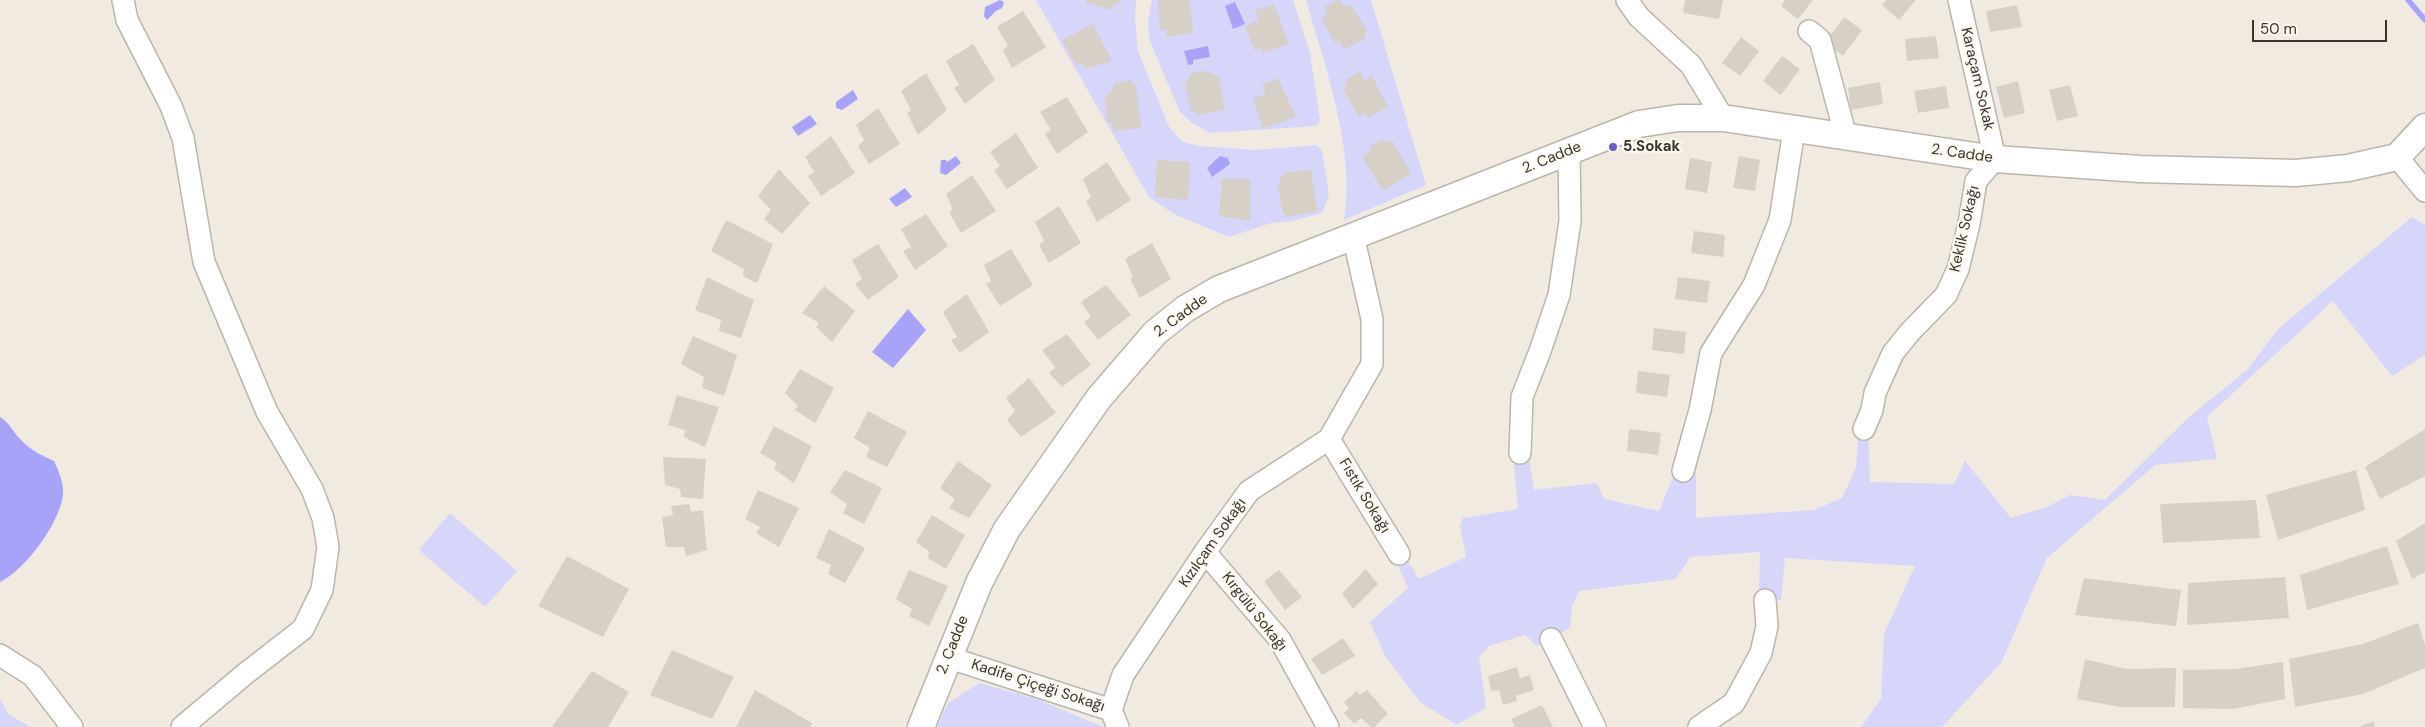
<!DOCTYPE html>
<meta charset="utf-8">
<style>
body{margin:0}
#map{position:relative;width:2425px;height:727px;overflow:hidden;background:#f0eae0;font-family:"DM Sans",sans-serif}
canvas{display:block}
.scale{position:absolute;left:2252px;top:20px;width:135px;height:22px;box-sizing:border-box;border:2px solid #383531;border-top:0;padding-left:6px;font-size:15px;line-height:18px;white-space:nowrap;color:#383531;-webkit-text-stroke:4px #fdf8ed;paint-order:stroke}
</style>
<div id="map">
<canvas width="2425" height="727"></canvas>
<div class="scale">50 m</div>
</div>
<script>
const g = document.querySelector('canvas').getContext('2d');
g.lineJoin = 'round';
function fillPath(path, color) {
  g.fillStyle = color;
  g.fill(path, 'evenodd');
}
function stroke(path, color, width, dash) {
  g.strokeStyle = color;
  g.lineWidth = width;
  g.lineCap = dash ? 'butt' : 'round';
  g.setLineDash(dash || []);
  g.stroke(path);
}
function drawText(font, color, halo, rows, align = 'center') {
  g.font = font + ' "DM Sans",sans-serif';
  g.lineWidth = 4.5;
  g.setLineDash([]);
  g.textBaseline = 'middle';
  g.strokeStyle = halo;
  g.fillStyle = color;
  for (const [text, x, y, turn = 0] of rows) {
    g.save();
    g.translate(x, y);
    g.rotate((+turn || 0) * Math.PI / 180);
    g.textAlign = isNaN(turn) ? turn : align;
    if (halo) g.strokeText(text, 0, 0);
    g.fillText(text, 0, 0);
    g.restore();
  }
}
fillPath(new Path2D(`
 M1036,0H1136L1135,17L1138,51L1169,127L1183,142L1200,146L1255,150L1316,145L1322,150L1329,195L1322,213L1292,221L1271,223L1229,237L1174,214L1149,197Z
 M1152,0H1293L1310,53L1320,120L1316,126L1210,133L1192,123L1180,112L1149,39L1148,21Z
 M1306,0H1371L1426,185L1344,220C1356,152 1325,66 1306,0Z
 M2412,217L2425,225V355L2392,376L2333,301L2207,417L2217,459L2155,465L2047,558L2001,663L1942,727H1861L1881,699L1884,634L1915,566L1785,558L1781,600H1759L1760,552L1690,557L1676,579L1579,591L1572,606L1570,628L1537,646L1525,635L1489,646L1479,657L1486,708L1457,725L1421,703L1385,656L1370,622L1408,588L1394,556L1403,553L1419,579L1466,557L1460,526L1463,518L1518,509L1513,454L1528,452L1534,490L1597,483L1604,499L1659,511L1675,472H1696V518L1814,510L1842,498L1856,468L1859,428L1868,429L1870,482L1954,484L1965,461L2011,518L2049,506L2070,495L2105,500L2190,416L2247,370L2278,329Z
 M450,513L517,571L485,607L419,550Z
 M979,683L1037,699L1103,727H937L948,703Z
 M0,698L8,714L30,727H0Z`), '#d6d6fb');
fillPath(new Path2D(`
 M1000,0L1004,2L1002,8L996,11L987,20L984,16L985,7Z
 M1235,2L1245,24L1233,29L1225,6Z
 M1208,46L1210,57L1193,60V64L1188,65L1184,51Z
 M853,90L858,99L842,110L836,108V102Z
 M810,115L817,124L798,136L792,127Z
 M956,156L961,163L946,175L940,173L941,160H946L947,162Z
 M1220,156L1228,158L1230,164L1212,177L1207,168Z
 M905,188L912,197L896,207L889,199Z
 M908,309L926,330L893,368L872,352Z
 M0,417C10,423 13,432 21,440C30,450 43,456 54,461C59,472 64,483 63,495C59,524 26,569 0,582Z`), '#a7a3f9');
stroke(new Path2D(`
 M2408,0L2425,20`), '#a7a3f9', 5.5);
fillPath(new Path2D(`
 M1087,0H1119V4H1113L1112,10L1086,3Z
 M1158,0H1190L1193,33L1167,37L1166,30H1160Z
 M1338,0H1340L1344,7L1350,4L1366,29L1365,38L1344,50L1339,40L1335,43L1321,18L1327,15L1324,7Z
 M1685,0H1723L1719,19L1683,13Z
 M1785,0H1813L1798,19L1781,6Z
 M1887,0H1916L1899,20L1882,5Z
 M1274,5L1289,44L1263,53L1261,48L1254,50L1245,26L1258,20L1255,10Z
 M2017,5L2022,27L1990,32L1986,11Z
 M1023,11L1046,47L1012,68L1003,50L1008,46L997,27Z
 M1844,17L1862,30L1843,56L1825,43Z
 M1093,24L1112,61L1085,69L1081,63L1076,66L1062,40Z
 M1936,36L1939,58L1907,61L1905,39Z
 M1741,37L1759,51L1740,76L1722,63Z
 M973,44L995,80L965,104L954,88L959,85L946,61Z
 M1782,56L1800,69L1781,95L1763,81Z
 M1206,71L1219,77L1225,110L1196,115V110L1191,112L1185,84L1192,73Z
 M1360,72L1365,80L1372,76L1388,107L1368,118L1364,113L1359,117L1342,88L1347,86L1345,80Z
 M926,73L947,110L918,135L907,113L911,110L901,91Z
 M1278,78L1296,117L1263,128L1253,98L1266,94L1262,85Z
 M1130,80L1136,87L1141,128L1113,131L1112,121L1107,122L1105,96L1111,92L1115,83Z
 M2018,81L2025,113L2004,118L1996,87Z
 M1880,82L1883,104L1851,110L1848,88Z
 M2070,85L2078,116L2057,121L2049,90Z
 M1946,86L1949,108L1918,113L1914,91Z
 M1067,97L1088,132L1057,154L1045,134L1051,130L1040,112Z
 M878,108L900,144L869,164L858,146L864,140L856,125Z
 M1016,133L1038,168L1007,189L994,170L1000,166L990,152Z
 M831,136L855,173L821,196L808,176L814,172L805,157Z
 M1382,139L1385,143L1392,140L1411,174L1383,191L1362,157L1371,151L1370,147Z
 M1739,156L1760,160L1755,191L1733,188Z
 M1690,158L1712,162L1707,193L1685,189Z
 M1157,160L1190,162L1188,200L1155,197Z
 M1107,162L1131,200L1097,222L1086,201L1091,197L1083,179Z
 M779,169L810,203L782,234L764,219L771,210L758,196Z
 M1311,170L1317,211L1286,217L1282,210L1278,185L1283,173Z
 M972,175L996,211L961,233L949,212L953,210L946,194Z
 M1222,179H1250V221L1219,216Z
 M1059,206L1081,243L1049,263L1039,245L1044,241L1035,222Z
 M926,214L948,246L915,270L903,251L911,247L901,229Z
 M726,220L773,244L757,283L743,276L744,269L711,251Z
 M1694,231L1725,235L1723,257L1691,253Z
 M1152,243L1171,279L1140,298L1130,279L1133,277L1125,259Z
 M878,244L899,277L868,300L855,284L862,279L852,260Z
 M1011,249L1033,285L1000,306L986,284L991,281L984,265Z
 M707,277L754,300L741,338L719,331L721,320L695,310Z
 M1678,277L1710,281L1707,303L1675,299Z
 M1106,285L1131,315L1098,340L1084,322L1091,317L1081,302Z
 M824,286L855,311L832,342L816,327L819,323L802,313Z
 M967,294L989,332L960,353L951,340L957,337L943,312Z
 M1654,328L1686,332L1684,354L1652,350Z
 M1067,334L1091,365L1062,387L1049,373L1055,367L1042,350Z
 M693,336L737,355L724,396L702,388L704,377L681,364Z
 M800,369L834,388L815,423L795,410L798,406L785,393Z
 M1638,371L1670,375L1667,397L1636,393Z
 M1029,378L1056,413L1021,437L1007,420L1015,411L1006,398Z
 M677,395L719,407L705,447L684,437L685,430L668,425Z
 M868,411L907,432L887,467L866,457L870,448L854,438Z
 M774,426L812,446L794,483L774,469L777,463L760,453Z
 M1629,429L1661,433L1658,455L1627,451Z
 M2425,429V476L2380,499L2365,467Z
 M663,457L706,459L703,499L681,497L680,489L665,485Z
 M958,461L992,485L969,518L949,508L955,499L940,488Z
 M845,470L882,488L864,524L843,513L847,504L830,492Z
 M2356,470L2365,510L2278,540L2266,495Z
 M758,490L799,508L779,547L756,533L760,527L745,519Z
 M2256,500L2260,538L2163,543L2160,504Z
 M689,504L691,512L703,510L707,550L686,556L684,547H666L662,517L673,515L671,506Z
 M932,515L965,535L946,569L928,558L929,551L916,542Z
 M2425,523V572L2412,579L2396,541Z
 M829,529L865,548L845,583L828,574L831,565L816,558Z
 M2387,546L2399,584L2307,610L2300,575Z
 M567,556L629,589L603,637L538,606Z
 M1366,569L1378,584L1353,609L1342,593Z
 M909,570L948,586L929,626L909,616L912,609L896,599Z
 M1279,570L1302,597L1285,610L1264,581Z
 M2285,577L2289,618L2187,625L2188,583Z
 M2084,578L2181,590L2176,626L2075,615Z
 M2418,623L2425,644V668L2363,694L2295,707L2289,659L2363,644Z
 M1343,638L1355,656L1322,675L1311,659Z
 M672,650L734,677L712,719L650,695Z
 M2085,659L2126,669L2176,668L2175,707H2121L2077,699Z
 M2283,662L2285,699L2233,709L2183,708V670L2235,669Z
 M1517,667L1520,678L1530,675L1534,690L1516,696L1517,701L1503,705L1499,690L1491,691L1488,676Z
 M592,671L629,692L608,727H552Z
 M755,690L812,723L811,727H736Z
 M1367,690L1388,714L1374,727H1371L1361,718L1354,724L1344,713L1349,708L1344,702L1357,691L1360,695Z
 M1542,705L1553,727H1515L1511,719Z
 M2374,721L2375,727H2359Z`), '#d6d0c6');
const minor = new Path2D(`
 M123,0L127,20L171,106L183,138L204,262L267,412L312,489L323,518L328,547L322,590L303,629L245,674L182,727
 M1627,0L1639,17L1691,65L1723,118
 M1809,31L1820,40L1846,137
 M2397,157L2425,191
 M1864,429L1872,410L1875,393L1893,353L1910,332L1946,295L1958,269L1969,224L1976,181L1995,159L1959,0
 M1329,439L1399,554
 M1520,453L1522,397L1540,351L1559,295L1570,221L1569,151
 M1683,471L1700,410L1711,353L1754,285L1780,220L1794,130
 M1205,552L1280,640L1328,727
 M1551,639L1595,727
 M0,655L33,676L72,727
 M947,657L1111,710L1118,727
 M1111,710L1123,675L1205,552L1249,491L1329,439L1372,364V319L1353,235
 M1699,727L1734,703L1761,653L1767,626L1765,600`);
const tertiary = new Path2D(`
 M921,727L979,583L1007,529L1099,398L1155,333L1185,309L1219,289L1639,124L1678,118H1723L1995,159L2140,169L2296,173L2348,168L2397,157L2425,127`);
stroke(minor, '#bbb6ac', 24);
stroke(tertiary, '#bbb6ac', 29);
stroke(minor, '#fff', 21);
stroke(tertiary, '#fff', 26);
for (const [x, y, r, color] of [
 [1613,147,5,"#6c5bd5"]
]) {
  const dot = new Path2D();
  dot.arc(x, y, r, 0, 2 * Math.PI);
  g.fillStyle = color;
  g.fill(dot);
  stroke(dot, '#fdf8ed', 2);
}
drawText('15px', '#383531', '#fdf8ed', [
 ["Karaçam Sokak",1977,79,77],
 ["2. Cadde",1962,154,8],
 ["2. Cadde",1552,158,-22],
 ["Keklik Sokağı",1965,229,-77],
 ["2. Cadde",1181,316,-36],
 ["Fıstık Sokağı",1364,496,59],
 ["Kızılçam Sokağı",1213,543,-55],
 ["Kırgülü Sokağı",1254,612,52],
 ["2. Cadde",953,645,-68],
 ["Kadife Çiçeği Sokağı",1038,686,18]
]);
drawText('bold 15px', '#383531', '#fdf8ed', [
 ["5.Sokak",1623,147]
], 'left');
</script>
